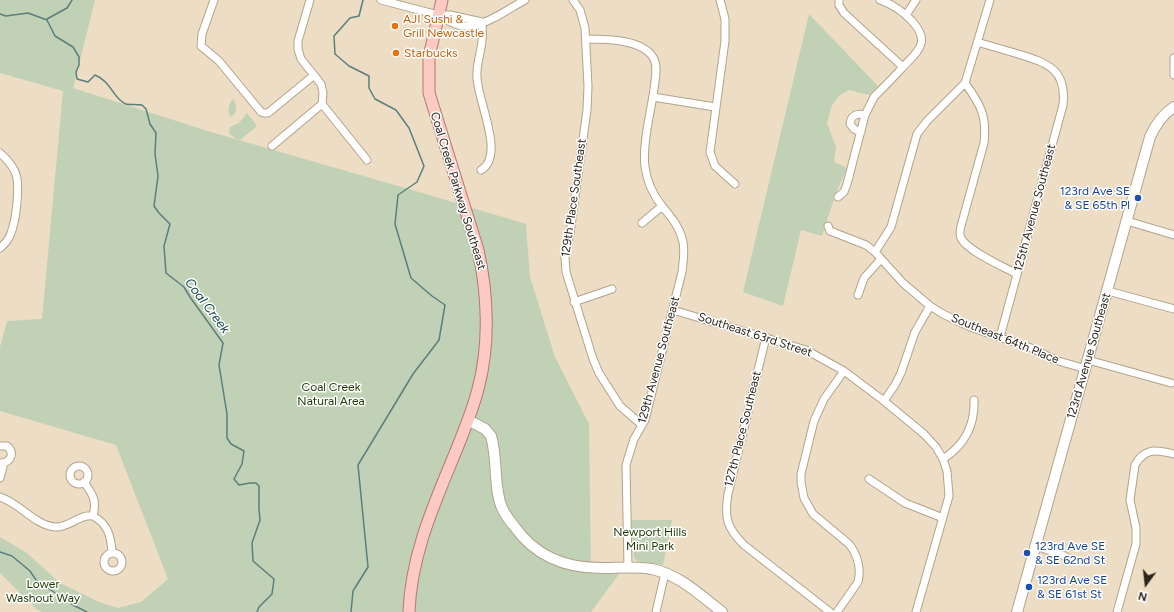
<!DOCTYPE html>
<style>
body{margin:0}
#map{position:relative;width:1174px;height:612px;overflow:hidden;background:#ecddc4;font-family:Figtree,sans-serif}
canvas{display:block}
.north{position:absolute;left:1126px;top:564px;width:40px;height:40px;-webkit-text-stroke:3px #fff;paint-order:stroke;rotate:195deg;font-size:11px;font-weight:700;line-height:16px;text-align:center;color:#2b251c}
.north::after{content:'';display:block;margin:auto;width:14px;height:18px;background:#2b251c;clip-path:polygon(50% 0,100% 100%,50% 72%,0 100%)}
</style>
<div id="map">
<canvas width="1174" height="612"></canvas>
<div class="north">N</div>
</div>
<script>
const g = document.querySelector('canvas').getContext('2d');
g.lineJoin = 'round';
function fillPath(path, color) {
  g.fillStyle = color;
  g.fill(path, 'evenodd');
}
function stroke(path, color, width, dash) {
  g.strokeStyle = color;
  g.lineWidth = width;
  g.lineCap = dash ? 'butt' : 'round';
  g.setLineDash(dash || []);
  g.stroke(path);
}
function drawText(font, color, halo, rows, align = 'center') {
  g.font = font + ' Figtree,sans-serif';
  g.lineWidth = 3;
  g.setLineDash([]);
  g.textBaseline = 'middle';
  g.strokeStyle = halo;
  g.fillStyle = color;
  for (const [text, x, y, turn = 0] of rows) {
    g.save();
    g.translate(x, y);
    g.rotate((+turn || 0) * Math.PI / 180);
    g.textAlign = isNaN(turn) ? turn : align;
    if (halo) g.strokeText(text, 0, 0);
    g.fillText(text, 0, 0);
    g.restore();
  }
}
fillPath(new Path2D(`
 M0,0H95L73,88L211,132L419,192L526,224L530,277L555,357L589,424L591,573L619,574L591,612H42L36,609L0,573V537L27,553L60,583L99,602L118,608L141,602L168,579L116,445L0,411V347L7,321L42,319L63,91L0,73Z
 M809,14L878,86L869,95L849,90L840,95L832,105L827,123L836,147L834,162L847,168L836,193L822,236L801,230L783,306L743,292Z
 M233,99C238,106 237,112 231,117C227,111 228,105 233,99Z
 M247,113L257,126L240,140L236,139L229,133L230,127L239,123Z
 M631,520H672L663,565L637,561L634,558Z`), '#c1d1b5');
stroke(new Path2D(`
 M0,14L6,16L28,13L47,20L55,36L73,47L79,57V65L76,72L77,79L88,82L95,75C111,81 114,100 126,104C130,105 137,104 142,105L146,109L150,124L156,133L155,154L158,176L154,206L159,213L170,224L164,246L166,273L184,287L190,297L223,343L219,365L227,414V438L231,444L244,451L242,464L234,479L239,485L250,483H256L259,486V509L260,520L252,543L253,561L274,579L272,594L259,607L257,612
 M47,19L67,8L72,0
 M0,552L12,556L30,571L36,580L73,605L87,612
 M351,612L353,591L368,567L358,465L413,374L439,340L445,305L432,296L411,278L395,224L398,195L417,182L424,166L409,128L396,110L375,99L369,88V76L349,66L335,54L334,36L350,18L359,16L363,0`), '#5b7f7d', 1.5);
const street = new Path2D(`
 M214,0L202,34L201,46L219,61L261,112L264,113H268L313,76
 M381,0L438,15H450L482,22
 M573,0L580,10L585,28L588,86L587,110L570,233L565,257L566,272L593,359L599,373L620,406L642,425
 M720,0L725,19V41L710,152L715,166L735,184
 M839,0V5L844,13L903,67
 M906,15L916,0
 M439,16C448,21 461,28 471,26C490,23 508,9 525,0
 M587,39C605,39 644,39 654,59C658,67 655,80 654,89C651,111 642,145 645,167C647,181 653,195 662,206C671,217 680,227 683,242C685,252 683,262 682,272L645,420L634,439L626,465L628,567
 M977,42C991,46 1005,50 1018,54C1047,63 1067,69 1063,105L1000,337
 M1174,58V75
 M965,83C981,105 987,116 984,143L961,226C960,230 959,234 961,238C967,251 1004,267 1017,274
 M653,97L715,107
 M322,104L367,160
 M861,132L854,129L850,124C851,115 857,113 865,115
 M272,146L322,104L323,93L321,84L301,59L298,49V41L310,0
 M0,153C8,160 15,168 17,178C19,193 16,220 11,233C9,239 5,244 0,248
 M481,170C506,156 477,100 477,77C476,64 481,53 482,41C483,35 482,29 482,22
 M838,197L844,192L847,184L865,115L874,97C883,88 893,78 902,68C918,51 932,42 911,20C902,11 892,4 880,0
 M1127,221L1174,235
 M642,223L662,206
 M828,226L830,231L866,245L875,252L903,283L930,306L943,314L970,327L1034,349L1055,360L1086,369
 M875,252L891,227L917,134L927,121L965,83L990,0
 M1108,291L1174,309
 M858,295L864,278L881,259
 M574,302L612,289
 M673,310L806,350L844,371L884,401L924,434L936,447L943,459L947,471L949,496L916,612
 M766,337L728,494C724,518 727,528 744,545L830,612
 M1088,360L1171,383
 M884,401L895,385L901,373L915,332L930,306
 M0,446H7C15,453 11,463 0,463
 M943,459C965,445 975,426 974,400
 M70 475a9 9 0 1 1 18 0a9 9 0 1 1-18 0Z
 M0,478L3,467L2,463
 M869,479L905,503L943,518
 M84,482C93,495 97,500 93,516C108,524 111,536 112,553
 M0,497C20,503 34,525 55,527C69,528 79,514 93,516
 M1036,546L1065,556
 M104 562a9 9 0 1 1 18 0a9 9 0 1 1-18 0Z
 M656,612L665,573
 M837,612L858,582C861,569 858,555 849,544L813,514L804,498L801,482V474L814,421L824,399L844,371
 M1117,612L1136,544V528L1130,500L1135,465C1145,447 1157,450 1174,454`);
const secondary = new Path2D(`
 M468,420L485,429L491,436C498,459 493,486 502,508C505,515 510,521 514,526C535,556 564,568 601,568C618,568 635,566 652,569C680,575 700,595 722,612
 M1017,612L1150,137C1155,126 1163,114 1174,107`);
const primary = new Path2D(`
 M409,612C411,553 436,500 458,446C465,428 473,409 478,389C490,345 488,294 478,250L429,93V57L442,0`);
stroke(street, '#b1a48c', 9);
stroke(secondary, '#b1a48c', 12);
stroke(primary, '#b2796f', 13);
stroke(street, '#fff', 7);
stroke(secondary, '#fff', 10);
stroke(primary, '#fdcac3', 11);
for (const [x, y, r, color] of [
 [395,26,4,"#e8710a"],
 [396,53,4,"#e8710a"],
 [1138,198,4,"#1a4fb4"],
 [1027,553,4,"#1a4fb4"],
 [1029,587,4,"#1a4fb4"]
]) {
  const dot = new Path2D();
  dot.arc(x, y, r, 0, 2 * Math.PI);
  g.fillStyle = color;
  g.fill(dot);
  stroke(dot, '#fff', 1.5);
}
drawText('12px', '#c56008', '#fff', [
 ["AJI Sushi &",403,19],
 ["Grill Newcastle",403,33],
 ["Starbucks",404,53]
], 'left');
drawText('12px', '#2b251c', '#fff', [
 ["Coal Creek Parkway Southeast",458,191,73],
 ["129th Place Southeast",574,198,-82],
 ["125th Avenue Southeast",1035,208,-75],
 ["Southeast 63rd Street",755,335,18],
 ["Southeast 64th Place",1005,339,22],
 ["123rd Avenue Southeast",1089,356,-74],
 ["129th Avenue Southeast",659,360,-75],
 ["127th Place Southeast",743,429,-76]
]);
drawText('12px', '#164399', '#fff', [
 ["123rd Ave SE",1130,191,"right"],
 ["& SE 65th Pl",1130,205,"right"],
 ["123rd Ave SE",1035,546],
 ["& SE 62nd St",1035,560],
 ["123rd Ave SE",1037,580],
 ["& SE 61st St",1037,594]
], 'left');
drawText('12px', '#1d3700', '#fff', [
 ["Coal Creek",331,387],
 ["Natural Area",331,401],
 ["Newport Hills",650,532],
 ["Mini Park",650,546],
 ["Lower",43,584],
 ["Washout Way",43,598]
]);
drawText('italic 13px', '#124445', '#fff', [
 ["Coal Creek",207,306,53]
]);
</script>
